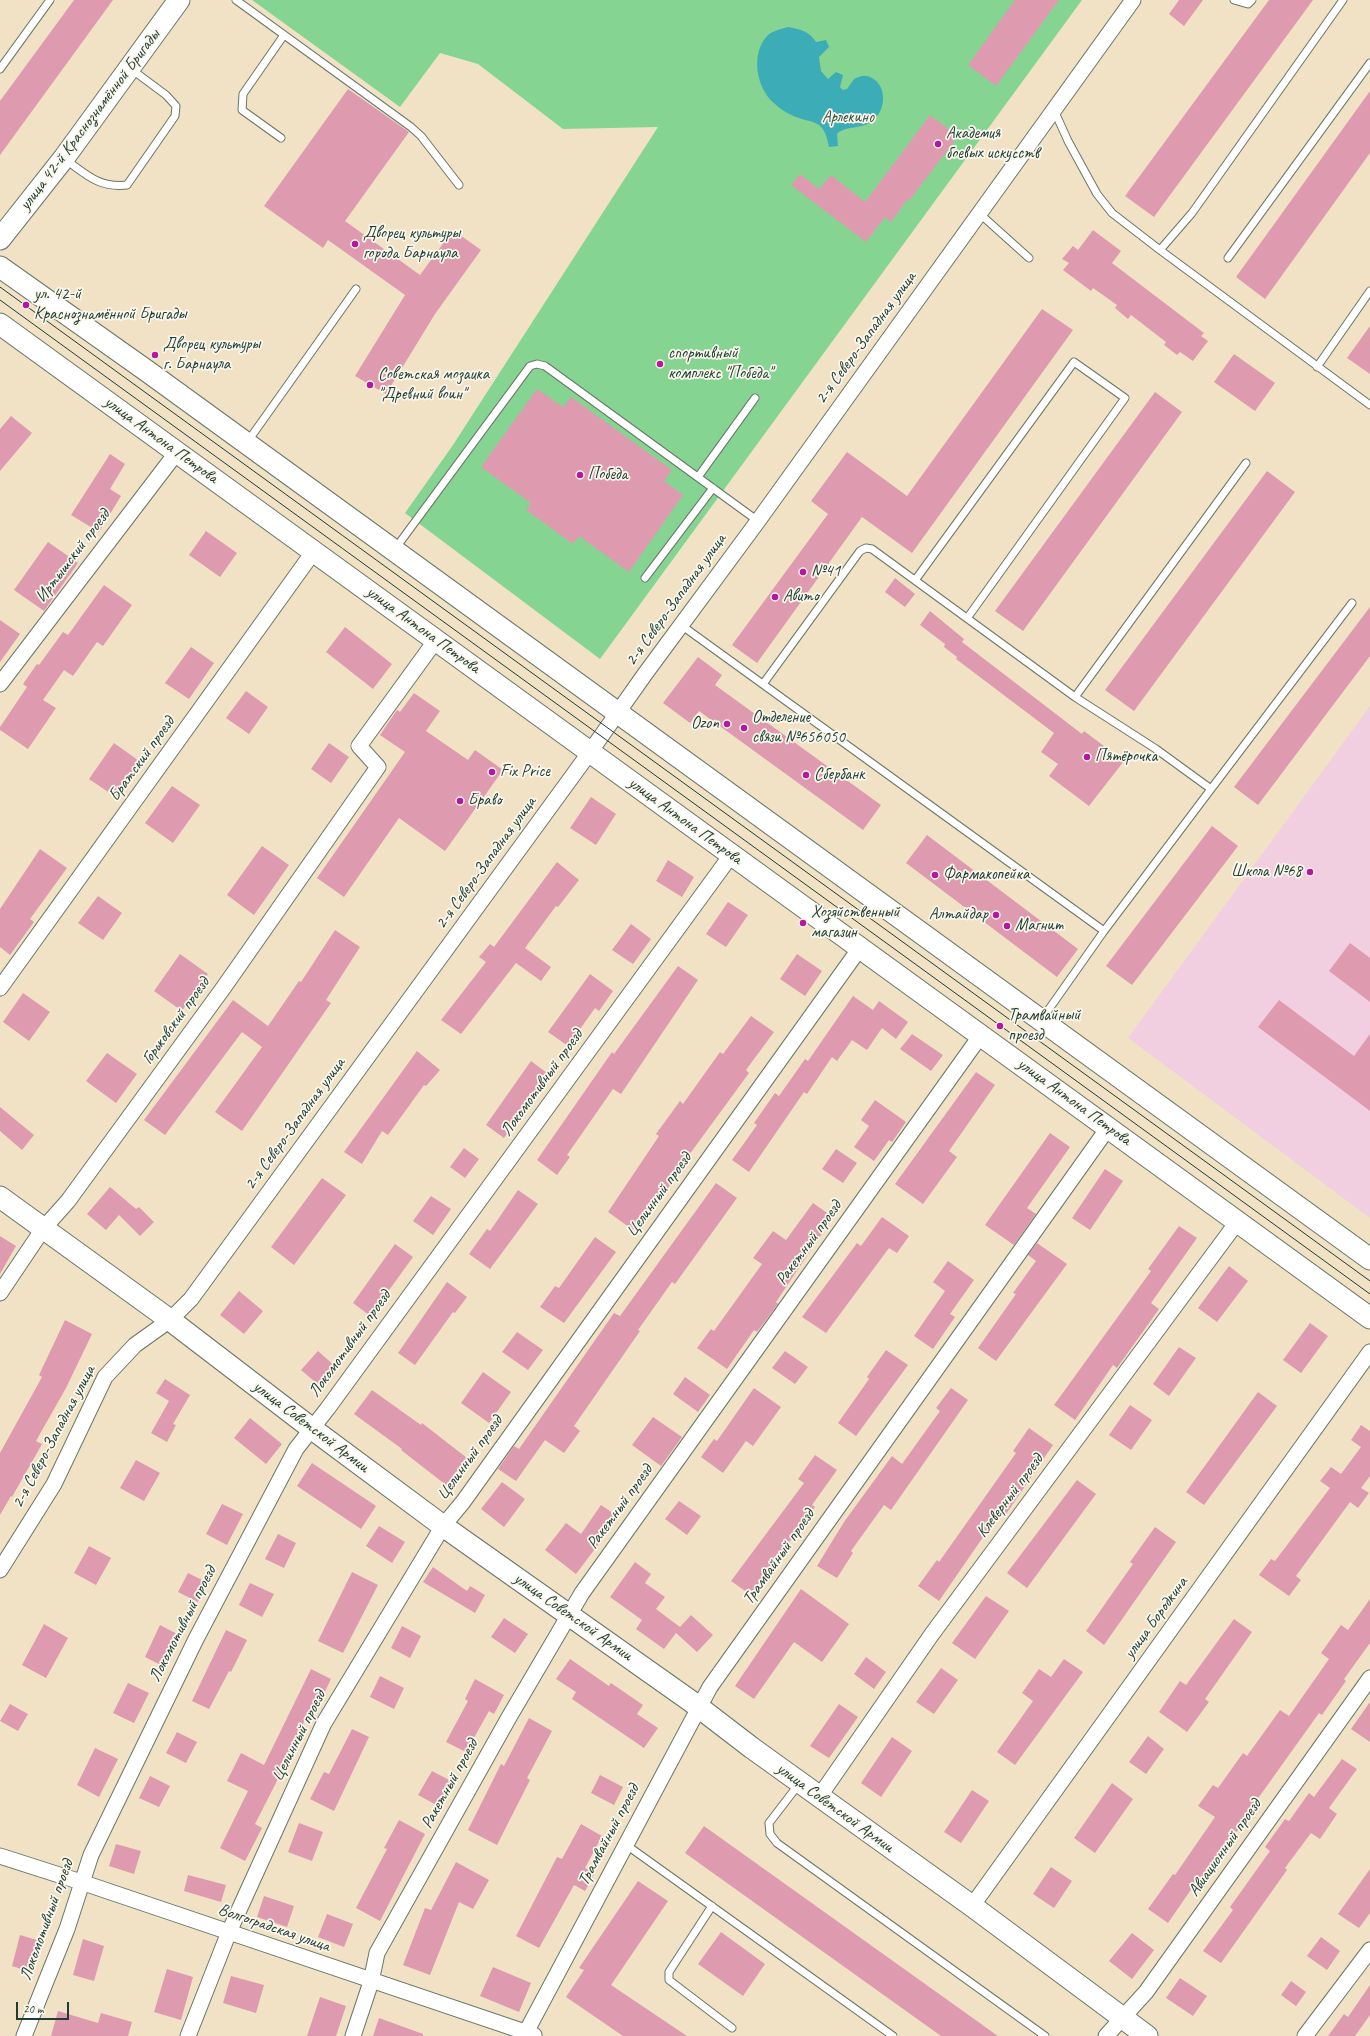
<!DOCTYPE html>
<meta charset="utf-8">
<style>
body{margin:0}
#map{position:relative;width:1370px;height:2036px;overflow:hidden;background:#f1e2c5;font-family:Caveat,sans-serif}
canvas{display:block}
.scale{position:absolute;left:16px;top:2002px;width:53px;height:18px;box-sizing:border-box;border:2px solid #1f3d34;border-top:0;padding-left:5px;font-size:12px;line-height:14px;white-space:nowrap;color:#1f3d34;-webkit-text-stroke:3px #fbf7ec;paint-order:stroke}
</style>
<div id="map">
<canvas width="1370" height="2036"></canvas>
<div class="scale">20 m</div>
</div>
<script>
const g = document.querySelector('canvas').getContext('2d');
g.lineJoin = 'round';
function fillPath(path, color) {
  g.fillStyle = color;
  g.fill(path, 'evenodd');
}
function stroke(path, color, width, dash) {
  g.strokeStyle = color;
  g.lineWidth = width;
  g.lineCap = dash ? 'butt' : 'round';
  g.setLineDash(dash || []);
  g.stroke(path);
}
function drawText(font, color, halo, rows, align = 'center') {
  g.font = font + ' Caveat,sans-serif';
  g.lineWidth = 3.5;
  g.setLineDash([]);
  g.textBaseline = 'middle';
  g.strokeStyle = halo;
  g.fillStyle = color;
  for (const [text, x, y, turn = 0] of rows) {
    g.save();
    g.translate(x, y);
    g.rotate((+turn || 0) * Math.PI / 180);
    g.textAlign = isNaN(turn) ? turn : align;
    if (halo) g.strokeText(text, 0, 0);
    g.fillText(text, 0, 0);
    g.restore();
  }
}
fillPath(new Path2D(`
 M1370,706V1218L1128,1038Z`), '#f2cfe0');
fillPath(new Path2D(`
 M252,0H1082L600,659L405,513L453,445L658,127L563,129L478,64L440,53L400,107Z`), '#86d492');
fillPath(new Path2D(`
 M788,27C800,29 809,31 816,42L826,40L829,47L819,57L821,71L828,79L836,72L843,75L840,87L843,90L847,89L854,79C860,76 866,74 872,78C888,87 886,112 871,122C861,129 844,126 837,134L838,146L829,147C827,138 826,131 819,125C813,121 808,121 802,119C792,116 782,111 775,104C756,89 750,53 768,35C773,31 781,29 788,27Z`), '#3cadb7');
fillPath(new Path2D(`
 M74,0H113L0,155V101Z
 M1015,0H1059L996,86L968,65Z
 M1179,0H1203L1184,26L1169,14Z
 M1269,0H1313L1154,217L1125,196Z
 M348,89L409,132L345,221L420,275L453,230L481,250L435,314L386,394L355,376L405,295L328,240L323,248L264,206Z
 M1370,91V153L1265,299L1236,277Z
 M930,115L958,136L909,201L907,200L891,222L885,217L866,242L791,185L800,174L819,189L831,175L865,202Z
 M1093,230L1121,251L1112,263L1204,333L1201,336L1208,341L1193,361L1180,352L1177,355L1164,345L1166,342L1131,315L1128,319L1115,308L1117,305L1093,288L1091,291L1063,270L1069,263L1062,259L1073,246L1078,250Z
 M1042,309L1073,330L912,553L862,517L757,663L732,645L828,514L811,501L847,452L907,496Z
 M1370,326V374L1347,358Z
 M1234,354L1275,383L1255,411L1214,382Z
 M537,389L563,407L571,397L672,470L664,481L683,495L629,572L579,536L573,544L526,510L531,503L481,467Z
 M1155,392L1182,412L1023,631L995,611Z
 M11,416L32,433L0,471V429Z
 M110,454L125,464L110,489L121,496L99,532L71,515Z
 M1267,471L1295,492L1134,711L1105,690Z
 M206,531L237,553L220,577L189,555Z
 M48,542L78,563L44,611L14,590Z
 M895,578L915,594L905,607L885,592Z
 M104,585L132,605L103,646L97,642L73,676L64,670L43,700L56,708L28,749L0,730V727L27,687L23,684L37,664L39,665L63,632L68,635Z
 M1370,607V656L1258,805L1234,787Z
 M930,611L964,639L962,642L1082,734L1084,731L1124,761L1089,806L1049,776L1058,764L1041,752L1054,733L956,659L957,657L944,647L945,644L920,625Z
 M0,620L20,634L0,662Z
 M345,627L392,664L373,689L326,652Z
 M191,647L214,663L189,699L165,683Z
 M698,657L722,675L715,685L881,805L863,830L699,711L690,723L663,703Z
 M246,691L268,707L249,734L226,718Z
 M414,693L440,711L426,731L468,760L475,750L503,770L445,851L399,818L344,897L317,878L405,752L380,735L397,710L400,712Z
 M114,743L142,763L117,798L89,779Z
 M329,743L349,757L331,783L311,769Z
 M172,786L200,805L173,843L145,823Z
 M591,797L616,814L596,845L570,828Z
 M1212,826L1238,846L1132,985L1106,966Z
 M927,835L1078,949L1057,977L906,863Z
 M262,846L289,865L254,915L227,895Z
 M40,849L67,868L30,919L34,922L10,955L0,947V909Z
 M668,860L694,877L682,897L656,881Z
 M557,862L579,880L558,907L556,906L525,948L551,967L541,981L516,963L461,1034L441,1020L486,962L479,957L490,944L494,947Z
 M98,896L122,913L103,940L78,923Z
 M728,902L748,915L726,947L706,934Z
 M631,924L651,939L633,964L612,950Z
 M335,930L360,947L326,1000L331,1003L242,1131L215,1112L262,1047L242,1032L165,1135L144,1120L233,1000L268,1026L299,981L301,982Z
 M1350,943L1370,958V1002L1329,971Z
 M180,954L208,974L182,1011L154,991Z
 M797,954L822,971L805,996L780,979Z
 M678,966L698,980L621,1094L613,1089L567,1155L570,1157L557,1175L537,1160L612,1052L614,1054Z
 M590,974L613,991L599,1011L595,1008L568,1046L548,1032Z
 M23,993L50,1012L29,1041L3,1022Z
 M853,996L873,1010L879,1001L908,1022L896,1039L882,1028L867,1050L852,1040L837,1061L832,1057L807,1094L804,1092L749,1172L732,1160L757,1125L754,1123L775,1093L779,1096L805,1059L808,1061Z
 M1279,1000L1354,1056L1370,1034V1111L1258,1027Z
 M751,1016L774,1032L746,1070L749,1073L678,1170L680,1171L663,1195L660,1192L633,1230L608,1212L659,1136L656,1134L680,1101L683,1104L720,1052L723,1054Z
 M912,1034L943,1055L931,1071L900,1049Z
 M417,1051L440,1070L426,1086L424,1085L388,1135L382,1131L362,1164L344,1152Z
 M107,1053L137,1074L116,1103L86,1081Z
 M531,1061L551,1076L504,1138L486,1125Z
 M976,1072L995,1085L949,1151L957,1157L923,1204L895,1184Z
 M875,1100L906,1122L892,1142L889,1140L874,1161L854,1147L869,1126L861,1120Z
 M0,1107L34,1135L22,1150L0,1131Z
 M1050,1133L1070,1147L1027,1208L1036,1214L1014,1245L985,1225Z
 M464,1148L479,1159L465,1178L450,1167Z
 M836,1149L857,1163L843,1183L822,1169Z
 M1105,1169L1123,1181L1090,1230L1072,1218Z
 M322,1178L346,1195L294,1265L271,1247Z
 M716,1183L737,1198L675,1284L672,1282L638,1330L640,1331L574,1426L580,1431L564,1453L545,1440L516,1481L498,1469L514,1446L519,1449L614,1313L620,1316Z
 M110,1187L136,1209L139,1207L154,1222L140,1236L119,1215L106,1230L87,1214Z
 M518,1190L538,1204L490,1269L469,1254L487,1229L490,1231Z
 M431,1196L451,1209L433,1235L413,1221Z
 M813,1203L833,1217L776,1302L778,1304L757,1332L754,1330L727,1369L697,1348L711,1329L714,1331L762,1264L753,1258L773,1231L786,1240Z
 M882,1217L909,1236L897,1253L889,1248L826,1333L802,1317L857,1243L861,1246Z
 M1179,1226L1197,1238L1151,1303L1159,1309L1117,1368L1113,1365L1075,1420L1054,1405L1151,1271L1148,1269Z
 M0,1236L16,1246L0,1274Z
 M595,1237L616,1252L564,1323L540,1307L555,1286L559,1288Z
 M1037,1243L1067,1264L996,1361L978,1348L1016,1294L1013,1293L1036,1261L1028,1255Z
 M395,1244L413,1257L387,1293L390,1295L373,1318L353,1303Z
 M948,1261L974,1280L950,1314L955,1317L933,1349L914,1336L945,1291L933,1282Z
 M1229,1266L1248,1281L1217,1322L1198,1308Z
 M447,1282L467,1297L455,1313L453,1312L415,1365L398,1353Z
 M239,1291L263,1311L244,1334L220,1315Z
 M65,1320L92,1334L66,1388L36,1441L42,1444L12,1497L11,1496L0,1515V1453L42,1377L39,1375Z
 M1310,1323L1328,1336L1301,1373L1283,1360Z
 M517,1332L543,1350L528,1370L502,1352Z
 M1179,1347L1196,1358L1169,1396L1153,1384Z
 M886,1350L908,1365L856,1436L838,1423L869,1379L867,1377Z
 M318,1351L337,1368L321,1387L301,1370Z
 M785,1351L808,1367L795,1384L772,1368Z
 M483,1372L511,1392L489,1423L461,1403Z
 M685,1377L710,1395L698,1412L673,1394Z
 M165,1379L190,1395L173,1424L176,1425L167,1442L151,1433L169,1401L156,1393Z
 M754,1388L781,1407L753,1446L746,1441L723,1473L701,1457L714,1439L717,1441Z
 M951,1388L968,1400L891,1510L884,1505L851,1551L853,1553L837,1578L817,1566L844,1522L892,1456L902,1464L940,1411L936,1408Z
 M372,1390L421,1425L422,1423L467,1458L446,1485L401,1450L402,1449L354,1414Z
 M1258,1392L1277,1406L1204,1505L1186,1492Z
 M1130,1405L1152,1420L1131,1450L1109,1435Z
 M653,1417L682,1437L661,1466L632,1445Z
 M250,1418L282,1444L266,1464L234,1438Z
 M1361,1425L1370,1431V1476L1361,1488L1369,1493L1358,1508L1350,1502L1296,1576L1301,1580L1289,1596L1259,1575L1271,1559L1275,1561L1330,1488L1320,1481L1331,1467L1341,1474L1361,1447L1351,1440Z
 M1029,1428L1053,1445L1004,1517L999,1514L939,1601L918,1586L937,1560L939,1562L1016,1453L1013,1451Z
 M815,1455L837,1470L812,1505L815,1507L751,1595L731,1581L804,1483L798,1479Z
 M136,1460L160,1473L144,1501L120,1488Z
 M312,1463L376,1506L361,1529L297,1486Z
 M1077,1480L1096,1494L1027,1588L1007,1573Z
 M502,1482L525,1499L504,1527L481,1509Z
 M679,1501L701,1516L687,1535L665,1519Z
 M222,1504L243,1514L227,1545L206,1534Z
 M601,1505L619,1517L576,1574L545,1550L566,1523L581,1534Z
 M379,1526L405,1542L392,1563L366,1546Z
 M1155,1527L1176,1542L1104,1645L1086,1631L1133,1564L1130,1562Z
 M278,1534L296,1543L284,1568L265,1559Z
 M89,1546L111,1558L96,1585L74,1573Z
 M635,1562L651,1574L645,1583L665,1597L656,1609L680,1627L691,1615L713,1635L697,1652L676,1633L664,1649L636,1629L642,1620L610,1597Z
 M433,1567L467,1591L470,1586L485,1595L475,1613L423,1582Z
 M352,1572L378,1585L343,1653L318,1641Z
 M188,1573L208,1583L198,1602L178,1592Z
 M250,1583L274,1594L262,1617L239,1605Z
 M801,1589L849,1624L822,1662L794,1642L754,1699L735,1686Z
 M986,1596L1009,1611L975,1659L952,1643Z
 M1370,1599V1643L1344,1679L1346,1681L1322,1715L1319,1713L1249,1811L1251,1812L1237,1832L1235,1831L1201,1879L1199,1878L1168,1923L1148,1909L1173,1874L1175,1875L1215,1817L1198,1806L1213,1785L1218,1788L1243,1753L1247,1756L1280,1710L1289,1716L1329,1659L1321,1653L1341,1625L1348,1630Z
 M504,1618L528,1634L515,1653L491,1637Z
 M1234,1619L1252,1632L1205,1699L1209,1702L1187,1732L1159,1712L1180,1681L1186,1685Z
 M44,1624L68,1638L46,1678L22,1665Z
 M160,1625L181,1636L165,1667L145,1657Z
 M402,1626L421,1636L410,1658L391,1648Z
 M226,1630L247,1640L231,1672L229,1671L209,1709L192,1701Z
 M866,1657L886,1672L874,1689L854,1674Z
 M570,1659L609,1686L611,1683L643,1705L637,1714L658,1728L644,1748L572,1699L576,1692L556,1679Z
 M1064,1659L1083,1672L1015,1765L997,1752L1033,1701L1022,1693L1039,1669L1051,1677Z
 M941,1668L958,1680L934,1714L916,1702Z
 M311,1669L331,1679L311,1721L306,1718L279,1772L281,1773L255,1824L262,1828L245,1861L220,1848L248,1791L227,1781L241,1753L264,1765Z
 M380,1676L404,1688L394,1709L370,1697Z
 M475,1679L504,1695L494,1714L489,1711L466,1752L446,1742L468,1701L465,1699Z
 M128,1683L149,1693L134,1723L113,1713Z
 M1370,1702V1742L1351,1729Z
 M10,1704L28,1714L18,1731L0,1721Z
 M839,1704L858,1717L829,1758L810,1746Z
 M529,1718L552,1731L527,1778L530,1780L497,1845L468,1830L501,1764L504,1766Z
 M352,1729L369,1737L334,1811L310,1799L324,1772L329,1774Z
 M177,1732L197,1742L186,1763L166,1753Z
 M1148,1736L1164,1749L1146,1774L1129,1762Z
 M892,1737L912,1751L881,1797L861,1783Z
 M95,1748L118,1759L99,1797L77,1785Z
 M1342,1759L1357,1769L1329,1808L1337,1814L1320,1839L1311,1833L1285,1868L1287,1870L1221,1963L1203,1951L1233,1910L1230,1907L1270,1851L1265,1847L1285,1819L1289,1821L1309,1793L1314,1797Z
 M432,1771L453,1782L440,1807L418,1795Z
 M600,1775L623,1787L614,1805L591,1793Z
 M150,1776L170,1786L159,1807L139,1798Z
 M1112,1783L1133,1799L1095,1853L1074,1838Z
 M972,1790L989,1801L961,1843L944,1832Z
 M399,1820L425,1834L380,1921L356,1908L387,1849L384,1848Z
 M299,1823L323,1832L312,1861L288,1852Z
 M581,1824L602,1836L585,1868L595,1873L585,1891L574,1885L539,1948L516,1936L557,1857L562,1859Z
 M704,1826L998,2036H941L685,1853Z
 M116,1844L141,1851L134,1874L109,1866Z
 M456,1862L489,1880L473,1909L459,1902L430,1975L403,1965L425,1908L431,1910Z
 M1051,1867L1072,1881L1054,1908L1033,1894Z
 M1370,1869V1913L1359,1928L1338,1914Z
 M188,1875L226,1885L221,1902L184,1891Z
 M638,1881L668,1901L611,1985L687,2036H623L566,1997L584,1970L579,1968Z
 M264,1896L294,1906L287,1927L257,1917Z
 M327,1914L353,1924L344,1947L318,1937Z
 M721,1932L765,1964L743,1996L698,1964Z
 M1132,1933L1154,1950L1132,1979L1109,1961Z
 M20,1935L40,1941L31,1972L12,1966Z
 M1321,1937L1340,1951L1327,1970L1307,1956Z
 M83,1939L104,1946L94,1981L73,1975Z
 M493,1967L531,1983L519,2012L480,1996Z
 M167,1969L193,1977L181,2020L154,2012Z
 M231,1976L264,1985L256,2013L223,2003Z
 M1180,1978L1207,1996L1193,2016L1166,1998Z
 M1291,1981L1306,1992L1296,2006L1281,1995Z
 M1370,1985V2015L1355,2036H1328L1344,2014L1348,2017Z
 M320,1997L346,2006L336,2036H307Z
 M58,2011L98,2023L101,2013L132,2022L128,2036H51Z
 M379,2018L423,2034V2036H373Z`), '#de9bb0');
const lane = new Path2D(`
 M236,0L411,127L421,136L459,185
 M1234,0L1248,4L1252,0
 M0,69L50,0
 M1054,110L1068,141L1097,194L1112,213L1160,250L1370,405
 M281,138L242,110L243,94L284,35
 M66,160C87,175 99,188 127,185L175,116L176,106L166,95L131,69
 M980,214L1029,258
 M1160,250L1192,213L1343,0
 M1228,258L1370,63
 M1317,367L1370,291
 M248,441L356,289
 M698,477L755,398
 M395,549L530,366L537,364L545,366L758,521
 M645,578L713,488
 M916,579L1074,362L1125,398L968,617
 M681,625L1104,931
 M763,684L860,551L866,548L872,549L1075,697L1156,749L1211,789L1104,931L1042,1019
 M1075,697L1246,463
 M1211,789L1352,603
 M799,1784L769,1823L770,1834L777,1843L1045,2036
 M625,1844L893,2036
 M712,1906L669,1972V1980L732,2028`);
const street = new Path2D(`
 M0,684L177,452
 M0,988L314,551
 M0,1293L43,1229L68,1201L224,987L378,767L359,746L436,640
 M0,1570L54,1484L105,1377L135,1345L170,1320L191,1299L590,752L645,674L758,521L1133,0
 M819,1797L932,1634L1238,1221
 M0,1856L81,1882L534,2035
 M972,1906L1370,1352
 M24,2036L67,1929L91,1855L196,1639L296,1449L328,1408L732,854
 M188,2036L229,1932L324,1723L443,1526L463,1502L860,948
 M353,2036L371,1982L377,1953L508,1719L582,1593L981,1035
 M524,2036L710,1687L1108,1128
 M1106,2036L1146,1992L1370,1678
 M1305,2036L1370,1950`);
const secondary = new Path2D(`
 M0,239L64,158L179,0
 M0,267L147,371L1370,1259
 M0,324L1370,1318
 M0,1197L170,1320L311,1428L443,1526L692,1702L752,1748L972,1906L1147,2036`);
stroke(lane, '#687767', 9);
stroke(street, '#687767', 17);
stroke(secondary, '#687767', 23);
stroke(lane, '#fff', 7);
stroke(street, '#fff', 15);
stroke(secondary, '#fff', 21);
stroke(new Path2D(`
 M0,287L1370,1281
 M0,300L1370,1294`), '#1f3d34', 1);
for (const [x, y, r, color] of [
 [938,144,4,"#b5179e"],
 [355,244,4,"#b5179e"],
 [26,305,4,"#b5179e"],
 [155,355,4,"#b5179e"],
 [660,364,4,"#b5179e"],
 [370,385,4,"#b5179e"],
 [580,475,4,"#b5179e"],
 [803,572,4,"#b5179e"],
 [775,597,4,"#b5179e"],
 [727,724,4,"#b5179e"],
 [744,728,4,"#b5179e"],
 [1087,757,4,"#b5179e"],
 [492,772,4,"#b5179e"],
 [806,775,4,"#b5179e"],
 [460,801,4,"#b5179e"],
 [1310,872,4,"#b5179e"],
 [935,875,4,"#b5179e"],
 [996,915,4,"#b5179e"],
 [803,923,4,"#b5179e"],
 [1007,926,4,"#b5179e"],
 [1000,1026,4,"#b5179e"]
]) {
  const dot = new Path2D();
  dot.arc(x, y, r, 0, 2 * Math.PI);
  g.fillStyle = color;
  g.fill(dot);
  stroke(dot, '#fbf7ec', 1.5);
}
drawText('17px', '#345b47', '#fbf7ec', [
 ["Арлекино",848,118]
]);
drawText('17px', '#1f3d34', '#fbf7ec', [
 ["улица 42-й Краснознамённой Бригады",90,120,-53],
 ["2-я Северо-Западная улица",866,338,-54],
 ["улица Антона Петрова",161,440,36],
 ["Иртышский проезд",73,556,-53],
 ["2-я Северо-Западная улица",676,600,-54],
 ["улица Антона Петрова",423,630,36],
 ["Братский проезд",142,759,-54],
 ["улица Антона Петрова",685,821,36],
 ["2-я Северо-Западная улица",486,863,-54],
 ["Горьковский проезд",176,1021,-54],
 ["Локомотивный проезд",542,1083,-54],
 ["улица Антона Петрова",1074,1102,36],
 ["2-я Северо-Западная улица",295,1124,-54],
 ["Целинный проезд",659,1195,-54],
 ["Ракетный проезд",809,1243,-54],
 ["Локомотивный проезд",350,1344,-54],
 ["улица Советской Армии",311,1427,37],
 ["2-я Северо-Западная улица",54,1437,-62],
 ["Целинный проезд",470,1458,-54],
 ["Клеверный проезд",1010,1496,-53],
 ["Ракетный проезд",620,1507,-54],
 ["Трамвайный проезд",779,1557,-55],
 ["улица Советской Армии",573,1617,35],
 ["улица Бородкина",1156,1618,-54],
 ["Локомотивный проезд",183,1624,-63],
 ["Целинный проезд",299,1736,-63],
 ["Ракетный проезд",450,1784,-61],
 ["улица Советской Армии",835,1808,36],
 ["Трамвайный проезд",609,1835,-62],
 ["Авиационный проезд",1225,1848,-55],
 ["Локомотивный проезд",47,1920,-70],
 ["Волгоградская улица",274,1928,19]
]);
drawText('17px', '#1f3d34', '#fbf7ec', [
 ["Академия",946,134],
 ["боевых искусств",946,154],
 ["Дворец культуры",363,234],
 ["города Барнаула",363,254],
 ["ул. 42-й",34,295],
 ["Краснознамённой Бригады",34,315],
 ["Дворец культуры",163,345],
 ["г. Барнаула",163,365],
 ["спортивный",668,354],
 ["комплекс \"Победа\"",668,374],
 ["Советская мозаика",378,375],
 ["\"Древний воин\"",378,395],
 ["Победа",588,475],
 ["№41",811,572],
 ["Авито",783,597],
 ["Отделение",752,718],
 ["связи №656050",752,738],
 ["Ozon",719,724,"right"],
 ["Пятёрочка",1095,757],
 ["Fix Price",500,772],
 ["Сбербанк",814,775],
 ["Браво",468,801],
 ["Школа №68",1302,872,"right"],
 ["Фармакопейка",943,875],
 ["Хозяйственный",811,913],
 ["магазин",811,933],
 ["Алтайдар",988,915,"right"],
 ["Магнит",1015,926],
 ["Трамвайный",1008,1016],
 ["проезд",1008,1036]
], 'left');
</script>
